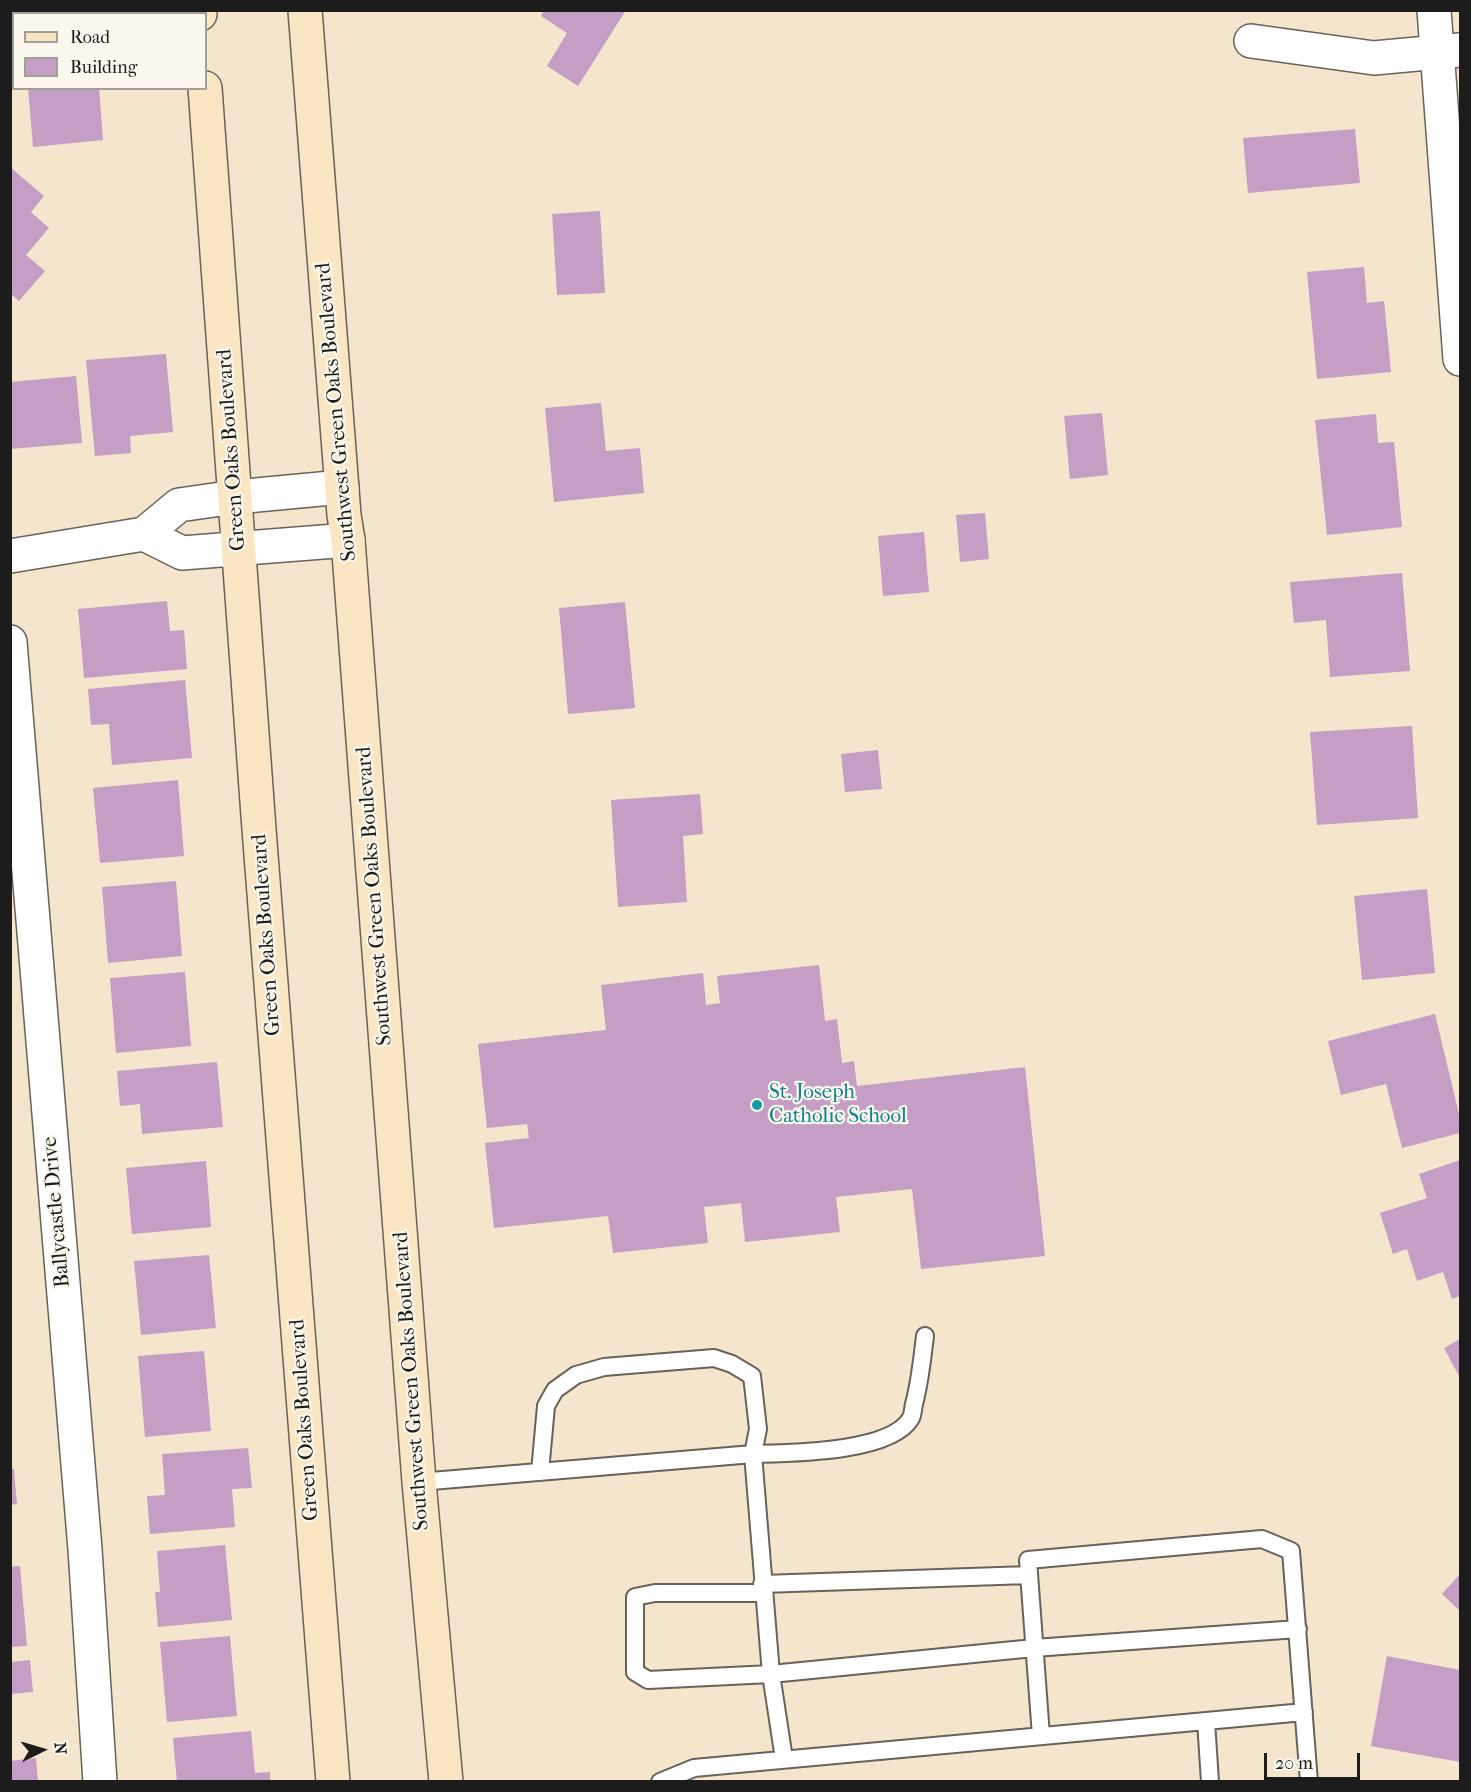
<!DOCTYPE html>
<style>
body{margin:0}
#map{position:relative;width:1471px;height:1792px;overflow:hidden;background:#f6e5cd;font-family:"IM FELL French Canon",serif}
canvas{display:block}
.frame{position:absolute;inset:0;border:12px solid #1c1c1c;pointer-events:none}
.legend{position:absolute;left:12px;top:12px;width:195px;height:78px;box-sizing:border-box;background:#fbf7ec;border:2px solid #a29f99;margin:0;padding:8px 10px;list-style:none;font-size:18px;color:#1c1c1c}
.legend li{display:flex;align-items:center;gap:12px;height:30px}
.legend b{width:30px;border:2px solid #a29f99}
.north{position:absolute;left:12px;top:1720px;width:60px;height:60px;-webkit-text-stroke:4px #fbf7ec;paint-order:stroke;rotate:85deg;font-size:16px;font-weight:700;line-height:24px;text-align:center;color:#1c1c1c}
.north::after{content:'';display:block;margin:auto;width:21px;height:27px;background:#1c1c1c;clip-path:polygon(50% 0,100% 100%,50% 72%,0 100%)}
.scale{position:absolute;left:1264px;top:1753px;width:96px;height:27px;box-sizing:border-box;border:3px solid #1c1c1c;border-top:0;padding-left:8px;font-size:18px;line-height:21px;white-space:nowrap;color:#1c1c1c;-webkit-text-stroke:4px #fbf7ec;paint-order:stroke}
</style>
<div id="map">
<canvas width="1471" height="1792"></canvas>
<div class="frame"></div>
<ul class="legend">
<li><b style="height:8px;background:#fbe6c4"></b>Road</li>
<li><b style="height:16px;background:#c49ec4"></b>Building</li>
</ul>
<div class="north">N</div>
<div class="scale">20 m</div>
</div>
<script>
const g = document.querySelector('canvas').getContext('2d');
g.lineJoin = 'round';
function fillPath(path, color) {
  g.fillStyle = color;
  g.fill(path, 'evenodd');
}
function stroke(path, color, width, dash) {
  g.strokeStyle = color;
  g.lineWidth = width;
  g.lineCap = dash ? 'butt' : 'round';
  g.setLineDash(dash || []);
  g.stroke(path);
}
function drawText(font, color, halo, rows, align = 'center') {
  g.font = font + ' "IM FELL French Canon",serif';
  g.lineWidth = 4.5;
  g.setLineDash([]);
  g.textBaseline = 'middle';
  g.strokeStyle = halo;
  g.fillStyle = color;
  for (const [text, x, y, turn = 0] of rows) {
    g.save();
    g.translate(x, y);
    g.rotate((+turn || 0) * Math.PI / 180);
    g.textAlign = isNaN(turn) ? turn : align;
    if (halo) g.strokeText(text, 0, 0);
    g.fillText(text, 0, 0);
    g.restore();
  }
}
fillPath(new Path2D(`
 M20,10H82L79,14H24Z
 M544,10H626L578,86L547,66L567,33L541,16Z
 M28,88H99L103,140L33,147Z
 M1355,129L1360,183L1248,193L1243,138Z
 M10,167L44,196L31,212L49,228L26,255L45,271L19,301L10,293Z
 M600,211L605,293L557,295L552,214Z
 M1364,267L1367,303L1384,301L1391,372L1317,379L1307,272Z
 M166,354L173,432L130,436L131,453L95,456L86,360Z
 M76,376L82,443L10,449V382Z
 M601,403L606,451L640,448L644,493L554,502L545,408Z
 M1102,413L1108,475L1070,479L1064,416Z
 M1376,414L1378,443L1394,442L1402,527L1327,535L1315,420Z
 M985,513L989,559L960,562L956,515Z
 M924,532L929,592L883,596L878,536Z
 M1402,573L1410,671L1330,677L1326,620L1294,623L1290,582Z
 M167,601L170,631L184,630L187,669L84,678L78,609Z
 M625,602L635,708L568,714L559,608Z
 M185,680L192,758L112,765L109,724L91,725L88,689Z
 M1412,726L1418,818L1317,825L1310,732Z
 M878,750L882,789L845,792L841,754Z
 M178,780L184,856L100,863L93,788Z
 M700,794L703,834L683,836L687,902L618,907L611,800Z
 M176,881L182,956L108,963L102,887Z
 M1427,889L1435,973L1362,980L1354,896Z
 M819,965L825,1021L837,1019L842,1063L854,1061L857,1086L1025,1067L1045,1256L921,1269L912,1189L836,1197L840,1232L745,1242L741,1203L704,1207L708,1243L613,1253L608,1216L494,1228L485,1143L529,1138L527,1124L487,1128L478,1044L606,1030L601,985L703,973L706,1005L720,1003L717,976Z
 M185,972L191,1046L116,1053L110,978Z
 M1435,1014L1460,1118V1133L1402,1148L1386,1084L1341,1095L1328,1041Z
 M217,1062L223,1127L142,1134L140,1104L120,1106L117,1071Z
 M1460,1160V1296L1452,1299L1443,1272L1417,1281L1407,1249L1393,1254L1380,1213L1427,1198L1419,1174Z
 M206,1161L211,1227L132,1234L126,1168Z
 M209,1255L216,1328L141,1335L134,1261Z
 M1460,1339V1378L1444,1348Z
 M204,1351L211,1431L145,1437L138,1356Z
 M248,1448L252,1488L232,1489L235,1527L150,1534L147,1496L165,1495L162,1454Z
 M10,1469H14L17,1504L10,1505Z
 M225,1545L232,1620L158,1627L155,1592H160L157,1551Z
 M20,1566L27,1646L10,1647V1567Z
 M1460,1574V1611L1442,1594Z
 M230,1636L237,1716L167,1722L160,1642Z
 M1387,1656L1460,1670V1762L1371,1746Z
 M30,1660L33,1692L10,1694V1662Z
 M251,1731L255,1773L270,1772V1782H177L173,1738Z
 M36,1758L38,1782H10V1761Z`), '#c49ec4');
const service = new Path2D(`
 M540,1472L546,1406L555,1390L576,1375L604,1367L714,1358L732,1364L752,1376L758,1429L753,1454C790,1453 891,1453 911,1418C913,1414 913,1408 914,1404C920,1382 922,1360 925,1336
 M419,1482L753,1454L771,1674L784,1759
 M762,1584L1029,1575
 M764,1593H655L635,1597V1672L648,1680L771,1674L1034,1648L1298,1629
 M1206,1721L1210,1782
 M1041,1736L1028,1560L1262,1539L1291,1551L1309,1782
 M660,1782L694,1768L1304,1712`);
const minor = new Path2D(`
 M144,534L182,553L348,540
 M10,556L144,534L179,505L235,497L342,487
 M10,642L85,1549L100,1782`);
const tertiary = new Path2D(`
 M1434,10L1460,359
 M1251,41L1374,58L1460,50`);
const secondary = new Path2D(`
 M199,10L200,14
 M305,10L344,515L348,540L419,1482L446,1782
 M205,88L259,829L333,1782`);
stroke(service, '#68625a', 20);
stroke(minor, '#68625a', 36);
stroke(tertiary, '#68625a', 36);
stroke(secondary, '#68625a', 36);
stroke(service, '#fff', 16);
stroke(minor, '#fff', 33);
stroke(tertiary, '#fff', 33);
stroke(secondary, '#fbe6c4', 33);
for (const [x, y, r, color] of [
 [757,1105,6,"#0f9aa8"]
]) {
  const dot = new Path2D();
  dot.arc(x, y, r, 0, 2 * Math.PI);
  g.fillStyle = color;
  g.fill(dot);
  stroke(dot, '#fbf7ec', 2);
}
drawText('21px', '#1c1c1c', '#fbf7ec', [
 ["Southwest Green Oaks Boulevard",337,412,-95],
 ["Green Oaks Boulevard",232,450,-94],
 ["Southwest Green Oaks Boulevard",375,896,-94],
 ["Green Oaks Boulevard",267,935,-94],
 ["Ballycastle Drive",57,1212,-95],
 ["Southwest Green Oaks Boulevard",412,1381,-94],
 ["Green Oaks Boulevard",305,1420,-94]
]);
drawText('21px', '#0d838f', '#fbf7ec', [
 ["St. Joseph",769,1093],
 ["Catholic School",769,1117]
], 'left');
</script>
